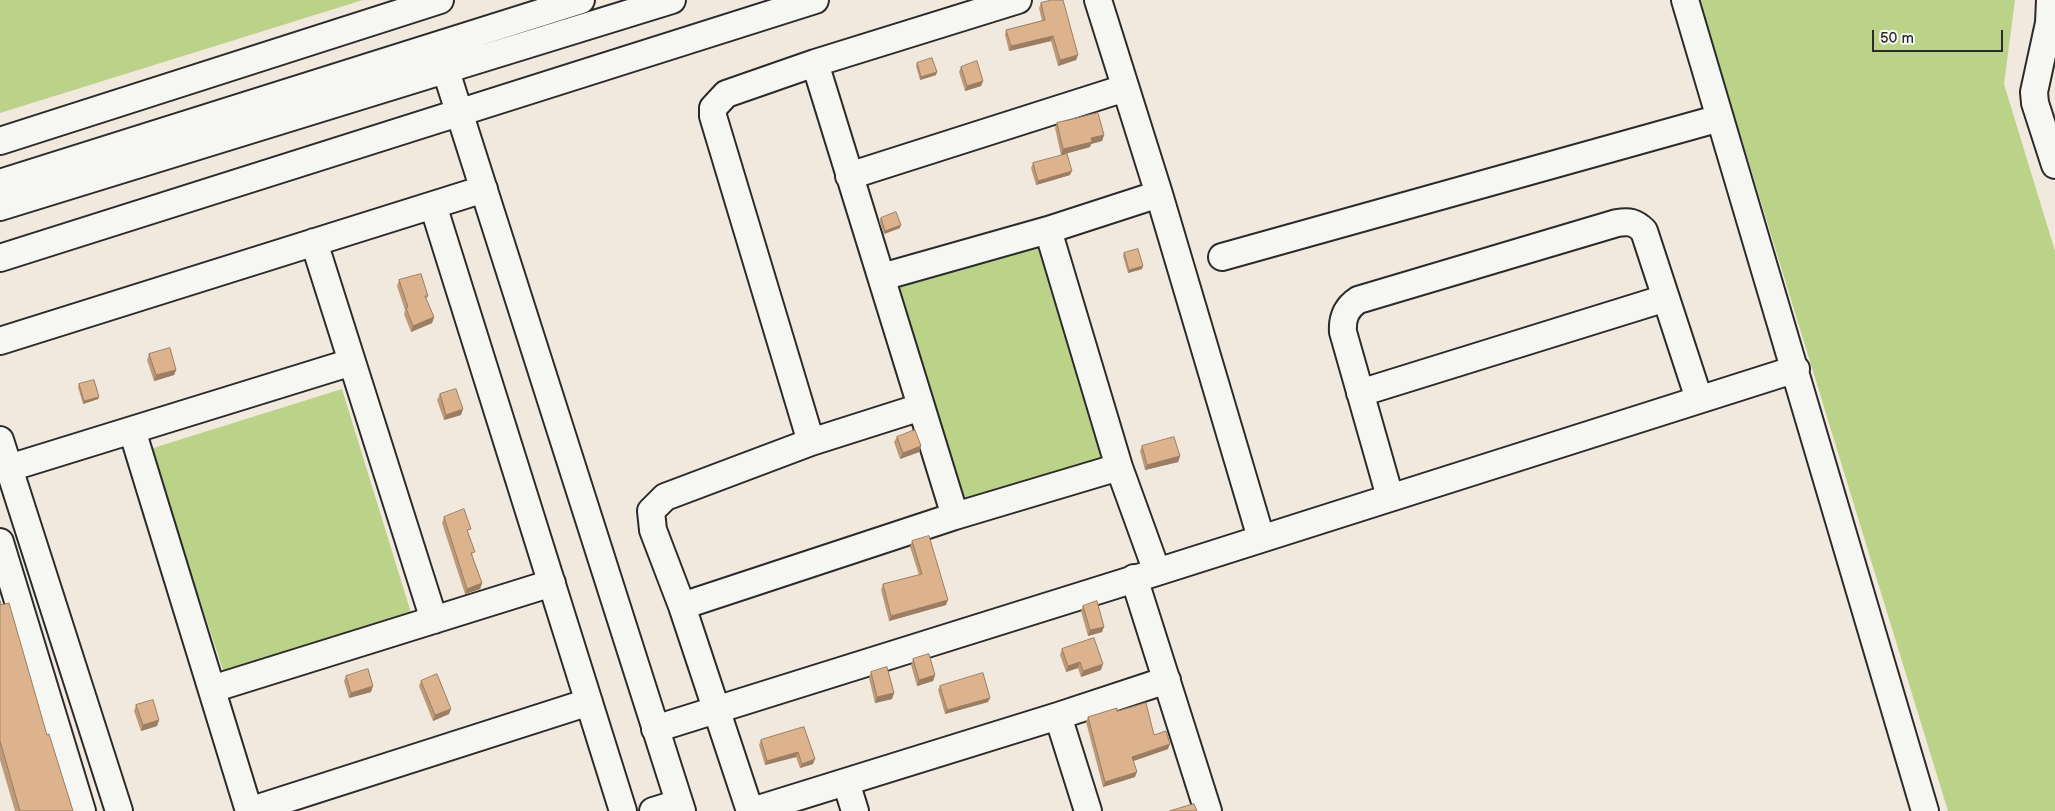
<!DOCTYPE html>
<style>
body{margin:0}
#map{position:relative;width:2055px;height:811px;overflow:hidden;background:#f1e9de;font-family:"Balsamiq Sans",sans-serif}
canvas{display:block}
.scale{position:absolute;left:1872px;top:30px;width:131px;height:22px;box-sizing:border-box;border:2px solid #2b2b2b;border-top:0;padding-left:6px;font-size:15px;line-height:18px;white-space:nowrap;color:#2b2b2b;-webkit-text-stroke:4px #f6f6f2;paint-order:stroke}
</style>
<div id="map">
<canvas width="2055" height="811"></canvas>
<div class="scale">50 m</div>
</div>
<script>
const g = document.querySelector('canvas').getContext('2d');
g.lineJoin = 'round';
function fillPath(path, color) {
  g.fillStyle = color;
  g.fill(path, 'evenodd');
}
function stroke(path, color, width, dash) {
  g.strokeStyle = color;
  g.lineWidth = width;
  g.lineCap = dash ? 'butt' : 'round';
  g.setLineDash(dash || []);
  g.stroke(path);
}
fillPath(new Path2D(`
 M0,0H363L0,113Z
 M1699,0H2015L2004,84L2055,251V811H1948Z
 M1041,247L1102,460L962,502L894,288Z
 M342,389L412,616L225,676L150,449Z`), '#bbd389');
const minor = new Path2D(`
 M1098,0L1159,194L1261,538
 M1685,0L1925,811
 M2050,0L2049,23L2034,92L2035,103L2055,165
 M815,63L955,516
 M446,71L682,811
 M0,141L440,0
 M849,176L1125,88
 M0,183L581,0
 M433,205L623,811
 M0,207L672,0
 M1048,230L1119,467L1157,572
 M314,242L434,620
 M1222,257L1720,118
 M0,258L815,0
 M882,277L1048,230L1159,194
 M0,341L484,189
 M1360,393L1666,298
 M132,430L249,811
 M0,440L119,811
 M811,442L713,116V108L726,94L815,63L1018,0
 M9,468L352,362
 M1390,497L1343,332C1342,318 1346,308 1358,300L1617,223C1629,221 1635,222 1644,231L1699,399
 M0,542L82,811
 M1134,578L1208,811
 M682,606L955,516L1119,467
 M212,689L552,583
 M1058,716L1088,811
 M655,729L1157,572L1796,369
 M846,782L855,811
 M249,811L589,702
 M653,811L679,803
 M750,811L682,606L653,530L651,511L665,497L811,442L921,407
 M752,811L1058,716L1167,680`);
stroke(minor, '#2b2b2b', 30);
stroke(minor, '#f6f6f2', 26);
fillPath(new Path2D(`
 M1041,3L1078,55L1076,60L1058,66L1051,41L1009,51L1005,35L1006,30L1042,21L1039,8Z
 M917,63L936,75L920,80L916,66Z
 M961,67L983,81L981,86L965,91L959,72Z
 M1057,123L1104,135L1102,141L1091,144L1090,147L1061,155L1055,128Z
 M1033,163L1070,175L1036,185L1031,168Z
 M881,218L900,228L884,234L879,221Z
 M1124,253L1142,269L1128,273L1123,256Z
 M399,280L428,296L426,299L434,317L432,323L411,332L404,314L405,310L397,286Z
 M149,354L176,370L174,375L154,381L147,360Z
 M79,384L99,397L98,399L83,404L78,387Z
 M440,394L461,415L444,420L437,400Z
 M897,437L921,446L919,452L900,459L894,442Z
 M1142,446L1180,456L1178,462L1145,470L1140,451Z
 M444,517L469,534L473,558L482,583L480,589L465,594L442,523Z
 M912,541L946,605L889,621L881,590L883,584L919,575L910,547Z
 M0,601L47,735L73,811H15L0,760Z
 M1083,606L1102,632L1088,636L1081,611Z
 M1062,649L1101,670L1081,677L1078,668L1066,672L1060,655Z
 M913,659L935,675L933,681L917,686L911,665Z
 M871,672L894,693L892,699L875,703L869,678Z
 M346,676L371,692L349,698L344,681Z
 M421,681L449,714L433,721L419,686Z
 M940,686L988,702L945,714L938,690Z
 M136,705L159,720L157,726L141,731L134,711Z
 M1117,711L1154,735L1168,749L1134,761L1135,777L1103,787L1086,722L1088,717Z
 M804,727L813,764L800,768L796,757L765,765L759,745L761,740Z`), '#bd9a79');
fillPath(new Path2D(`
 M1053,36L1051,41L1009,51L1011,46Z
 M1078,55L1076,60L1058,66L1060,60Z
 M937,72L936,75L920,80L921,77Z
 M983,81L981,86L965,91L967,86Z
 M1104,135L1102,141L1091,144L1090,147L1061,155L1063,149L1091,138Z
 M1072,171L1070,175L1036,185L1038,181Z
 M901,225L900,228L884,234L885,231Z
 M1143,266L1142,269L1128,273L1129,270Z
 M434,317L432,323L411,332L413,326Z
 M176,370L174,375L154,381L156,375Z
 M99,397L98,399L83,404L84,401Z
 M463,409L461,415L444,420L446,415Z
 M921,446L919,452L900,459L903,453Z
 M1180,456L1178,462L1145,470L1147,465Z
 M482,583L480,589L465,594L467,589Z
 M948,600L946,605L889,621L891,616Z
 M1104,627L1102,632L1088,636L1090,630Z
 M1080,662L1078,668L1066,672L1068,666Z
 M1103,664L1101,670L1081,677L1083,671Z
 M935,675L933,681L917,686L919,680Z
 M373,686L371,692L349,698L351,693Z
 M894,693L892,699L875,703L877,697Z
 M990,698L988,702L945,714L947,710Z
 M451,709L449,714L433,721L435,715Z
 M159,720L157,726L141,731L143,725Z
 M1170,744L1168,749L1130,762L1132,757Z
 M798,752L796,757L765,765L767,761Z
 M815,759L813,764L800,768L802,764Z
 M1137,772L1135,777L1103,787L1105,782Z`), '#9a7d63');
const building = new Path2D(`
 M1052,0H1063L1078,55L1060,60L1053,36L1011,46L1006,30L1045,20L1041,3Z
 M932,58L937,72L921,77L917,63Z
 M977,61L983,81L967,86L961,67Z
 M1098,113L1104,135L1091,138L1092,142L1063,149L1057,123Z
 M1067,154L1072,171L1038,181L1033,163Z
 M896,212L901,225L885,231L881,218Z
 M1138,249L1143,266L1129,270L1124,253Z
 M421,274L428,296H425L434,317L413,326L406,308L408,307L399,280Z
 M170,348L176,370L156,375L149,354Z
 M94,380L99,397L84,401L79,384Z
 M456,389L463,409L446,415L440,394Z
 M915,430L921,446L903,453L897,437Z
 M1174,437L1180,456L1147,465L1142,446Z
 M464,509L471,529L467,530L475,552L471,553L482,583L467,589L444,517Z
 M929,536L948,600L891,616L883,584L922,574L912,541Z
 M0,601L1,605L9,603L47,735L49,734L73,811H20L0,741Z
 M1097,601L1104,627L1090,630L1083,606Z
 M1094,638L1103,664L1083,671L1080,662L1068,666L1062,649Z
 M929,654L935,675L919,680L913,659Z
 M887,667L894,693L877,697L871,672Z
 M368,669L373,686L351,693L346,676Z
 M983,673L990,698L947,710L940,686Z
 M437,674L451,709L435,715L421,681Z
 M153,700L159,720L143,725L136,705Z
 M1146,703L1154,735L1166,731L1170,744L1132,757L1137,772L1105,782L1088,717L1117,708V711Z
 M804,727L815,759L802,764L798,752L767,761L761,740Z
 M1194,804L1197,811H1170Z`);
fillPath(building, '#dcb38d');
stroke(building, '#9a7d63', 1);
</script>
